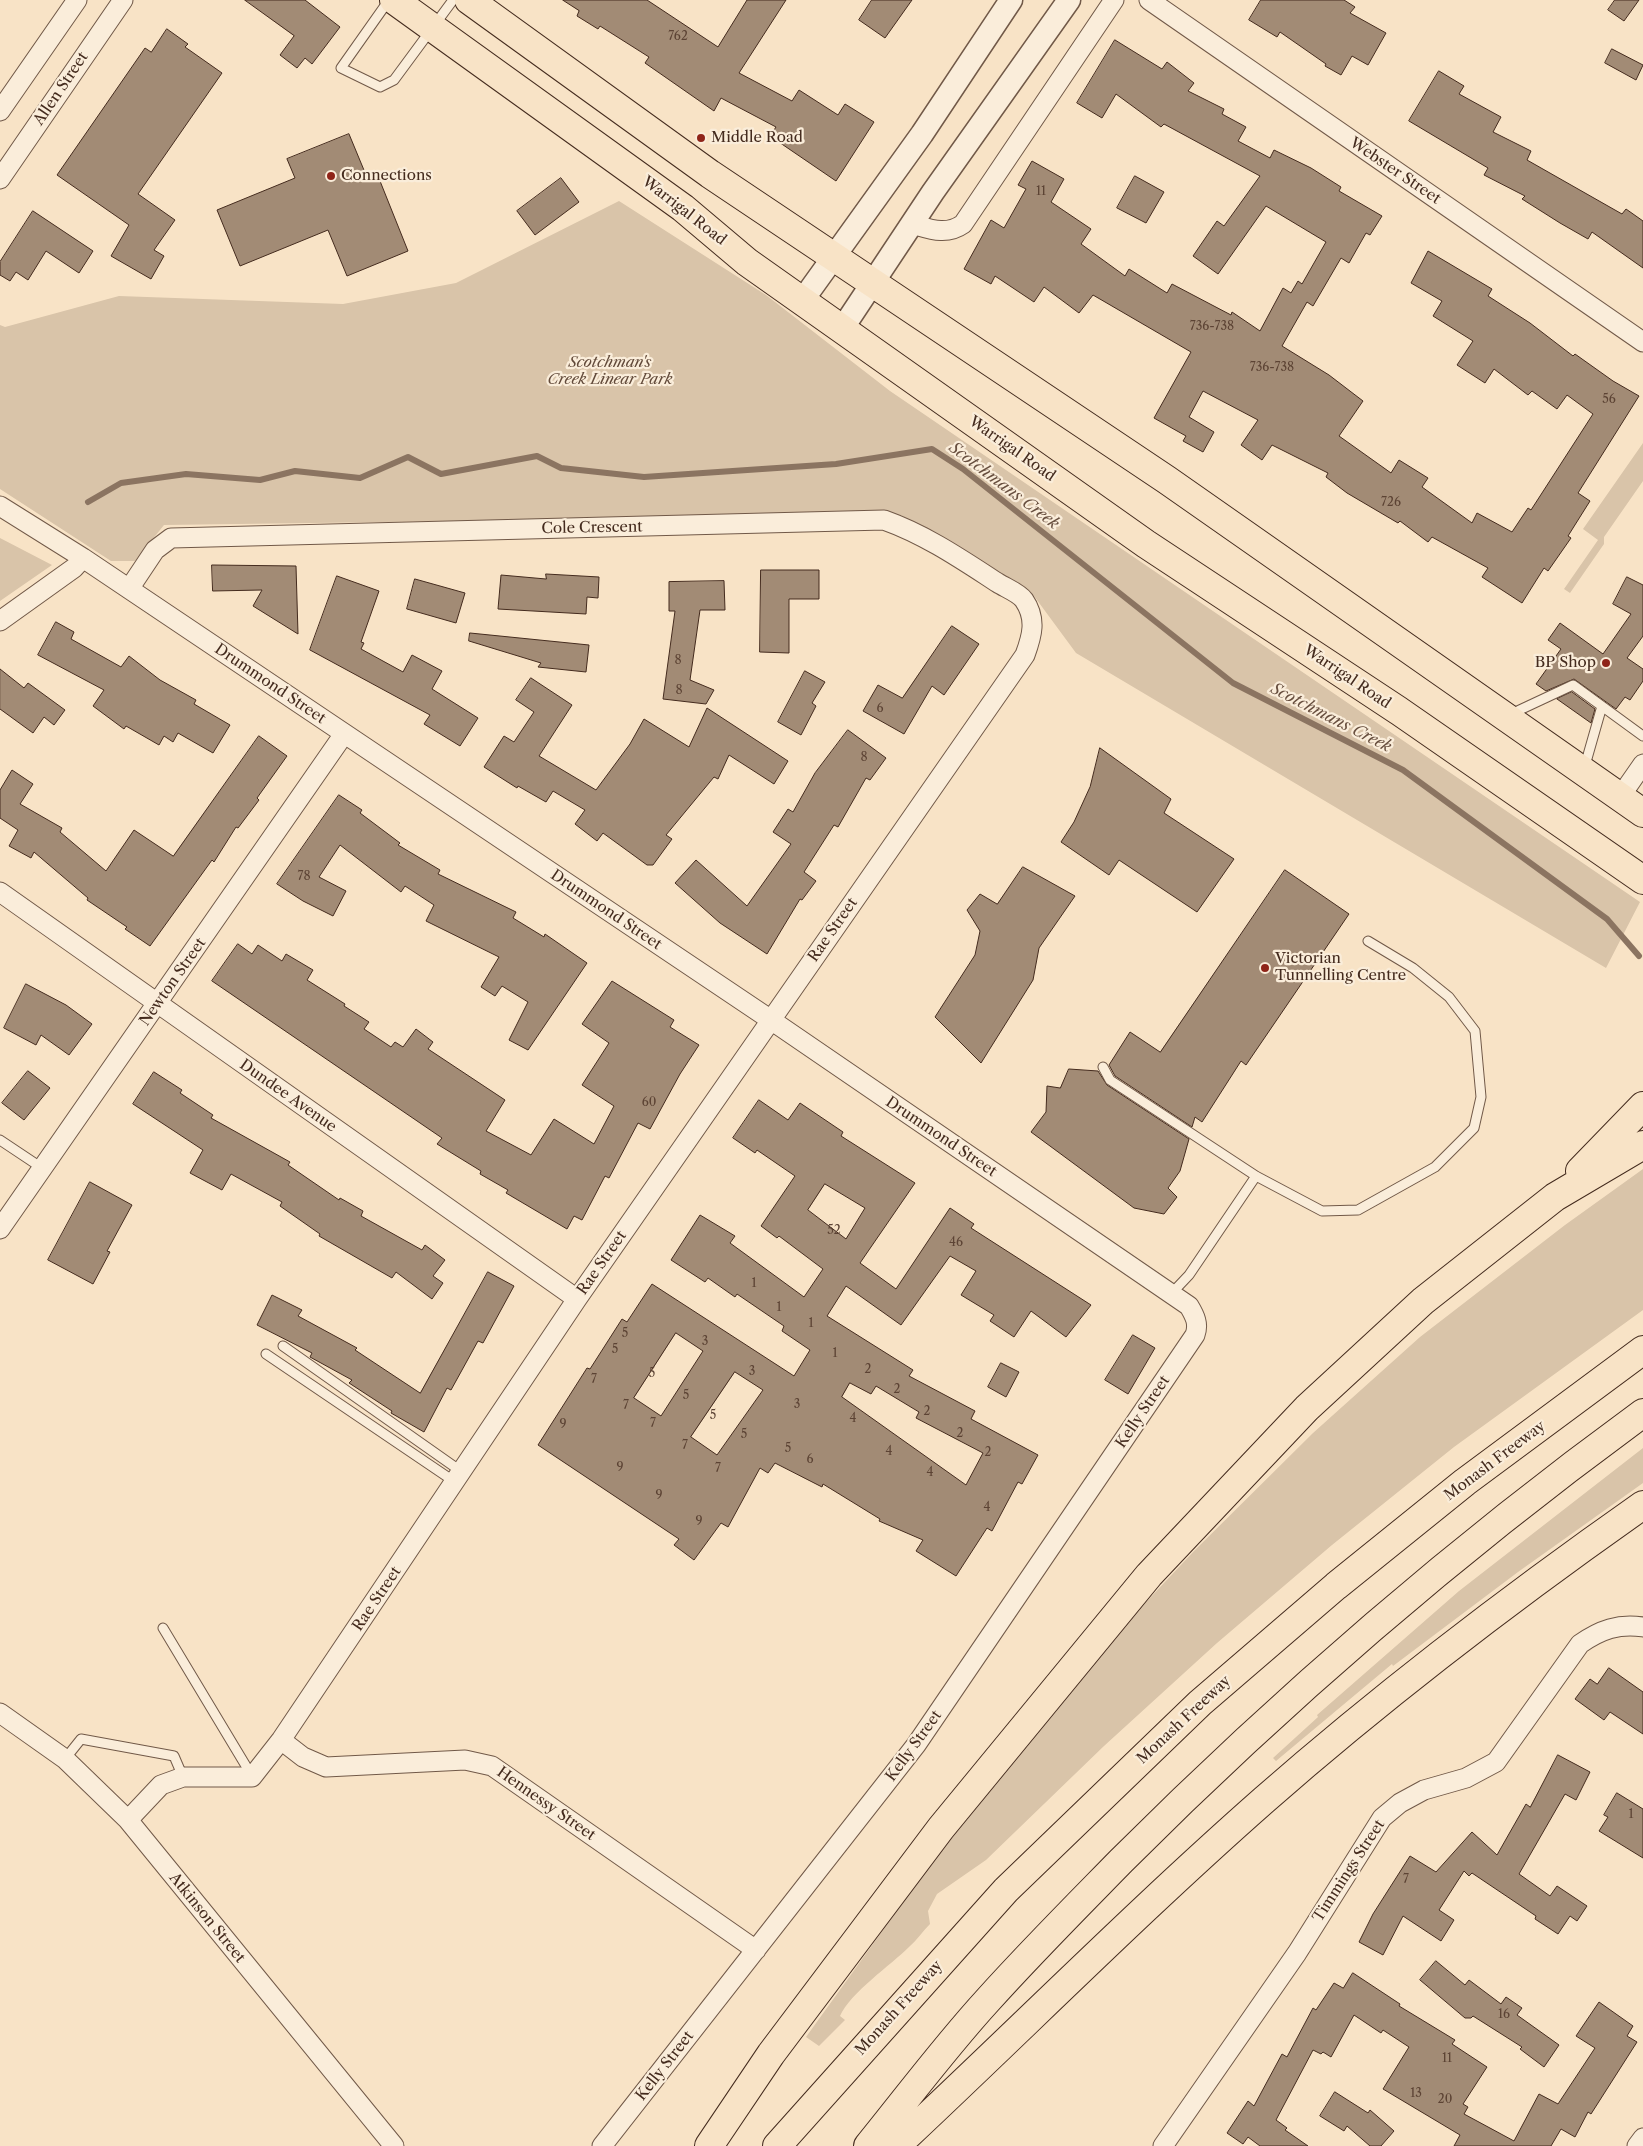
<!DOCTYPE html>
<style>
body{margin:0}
canvas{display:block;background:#f8e3c6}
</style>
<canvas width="1643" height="2146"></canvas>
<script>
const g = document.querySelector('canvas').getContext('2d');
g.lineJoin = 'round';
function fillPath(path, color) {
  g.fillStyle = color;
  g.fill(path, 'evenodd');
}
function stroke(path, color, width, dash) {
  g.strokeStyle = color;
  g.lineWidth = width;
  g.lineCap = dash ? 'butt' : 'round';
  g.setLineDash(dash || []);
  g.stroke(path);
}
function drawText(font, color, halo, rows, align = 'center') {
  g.font = font + ' "Libre Caslon Text",serif';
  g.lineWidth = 4.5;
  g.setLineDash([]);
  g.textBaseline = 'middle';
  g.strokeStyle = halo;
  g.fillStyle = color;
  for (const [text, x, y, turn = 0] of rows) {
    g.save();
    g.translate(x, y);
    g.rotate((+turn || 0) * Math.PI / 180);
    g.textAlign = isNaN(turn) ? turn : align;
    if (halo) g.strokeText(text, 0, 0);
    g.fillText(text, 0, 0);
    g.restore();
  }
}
fillPath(new Path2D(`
 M619,201L766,295L890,391L1640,902L1606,968L1076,653L1034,596L901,515L164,525L135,561H111L0,489V325L5,327L119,296L343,304L456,283Z
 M1643,443V481L1604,537V544L1570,593L1564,589L1598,540L1583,529Z
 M0,538L52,565L0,601Z
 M1643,1169V1310L1454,1447L1332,1545L1217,1643L1104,1746L986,1860L937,1894L928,1911L930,1924C923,1931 917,1940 909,1947C891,1965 850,1993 840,2016L845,2020L819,2046L806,2037L940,1851L1133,1616L1194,1551L1313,1433L1420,1337L1565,1225Z
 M1643,1448V1483L1518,1572L1393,1666L1392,1664L1276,1761L1273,1758L1318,1717L1317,1715L1459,1591Z`), '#d9c4a9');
stroke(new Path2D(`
 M88,502L121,483L186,474L260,480L295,471L360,478L408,457L441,474L537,456L561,468L644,477L836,464L932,449L963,469L1233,683L1403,770L1607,919L1639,956`), '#8b7461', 6);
const building = new Path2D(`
 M245,0H305L340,27L312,64L305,58L297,68L280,55L294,36Z
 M563,0H647L718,47L747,0H786L739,73L792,101L799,90L838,115L845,104L874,122L836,181L770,136L776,127L721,98L714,111L645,63L649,57L600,26L598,29L577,16L579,11Z
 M872,0H912L885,38L859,20Z
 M1261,0H1344L1355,7L1350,13L1386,33L1368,65L1352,56L1341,75L1325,66L1326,64L1280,32L1277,37L1249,20Z
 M1615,0H1639L1624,21L1608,10Z
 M167,29L188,44L185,47L222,73L138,194L175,220L154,250L164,256L151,279L111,256L129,225L57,175L145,48L151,52Z
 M1115,40L1162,69L1167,62L1194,83L1188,91L1224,109L1222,114L1246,127L1238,141L1270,158L1274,150L1311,168L1341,187L1339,191L1382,216L1370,235L1366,233L1349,263L1341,258L1313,306L1307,302L1282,346L1329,375L1363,401L1339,436L1391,473L1399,460L1428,478L1422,487L1472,523L1477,513L1512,532L1528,508L1531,510L1593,414L1567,395L1557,409L1532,391L1528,395L1494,369L1485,383L1457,365L1473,341L1433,316L1442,301L1411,283L1428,251L1492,289L1488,296L1530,323L1573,356L1575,354L1613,381L1639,396L1578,493L1590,501L1568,536L1571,538L1548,571L1544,568L1522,603L1482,577L1488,568L1432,537L1428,542L1400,521L1398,523L1347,493L1326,477L1328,473L1272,445L1262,460L1241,445L1258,420L1203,391L1189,417L1214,432L1203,452L1183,441L1186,436L1154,418L1191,352L1093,295L1079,313L1044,287L1034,302L995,276L991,284L964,269L991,220L1004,228L1026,189L1018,185L1032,161L1064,179L1051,202L1091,229L1081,244L1125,276L1129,269L1167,293L1172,284L1231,315L1232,312L1260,331L1283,288L1291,293L1298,281L1302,284L1326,242L1266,206L1218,274L1193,256L1217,221L1224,226L1260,176L1164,124L1161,127L1116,94L1102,118L1077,103Z
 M1612,49L1643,65L1636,80L1605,63Z
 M1439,71L1464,86L1459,94L1501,117L1493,132L1531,151L1527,160L1622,214L1626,209L1643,221V268L1592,232L1588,239L1560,223L1522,199L1525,196L1484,175L1488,168L1409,121Z
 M349,134L366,175L376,171L408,251L347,276L328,230L240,266L217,210L295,178L287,159Z
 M1135,176L1164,192L1146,223L1117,208Z
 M561,178L579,202L535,235L517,211Z
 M33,211L93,251L79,273L46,251L28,280L16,272L10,281L0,275V262Z
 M212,565L296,566L298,634L253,606L262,590L213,591Z
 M761,570H819V599H789V653L760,652Z
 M546,574L599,577L598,598L587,597L586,614L498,609L501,575L546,579Z
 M337,576L379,591L361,642L364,643L361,649L403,672L412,655L442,671L432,689L478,718L460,746L424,724L430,715L310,650Z
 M1627,577L1643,585V636L1627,658L1643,669V681L1630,700L1625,697L1616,709L1574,679L1546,691L1536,684L1561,649L1548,640L1560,623L1603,654L1631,614L1613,604Z
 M415,579L465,593L456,623L407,609Z
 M724,581L725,610H700L690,680L714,690L706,704L663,699L675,611H669V582Z
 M56,622L74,632L71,639L121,667L129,656L160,680L196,700L194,704L230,725L213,753L178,733L173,742L164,736L159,745L126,726L124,729L93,706L104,690L38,655Z
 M952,626L979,644L944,695L932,686L904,734L863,711L878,685L902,698Z
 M470,633L589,645L586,672L538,667L541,663L469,641Z
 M0,669L24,688L28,683L65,710L54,725L44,717L33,733L0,709Z
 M805,671L825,682L812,703L816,706L801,735L778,722Z
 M531,678L572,705L539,756L596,790L630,744L644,719L689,747L707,708L788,761L774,784L729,755L718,779L714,777L666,835L672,839L653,865H647L603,833L597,841L575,824L585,810L553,791L546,802L518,786L517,788L484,767L504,736L514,742L534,712L516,700Z
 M1572,692L1595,709L1591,723L1557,699Z
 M848,730L886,758L870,780L866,778L838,827L834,825L804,872L816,881L802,900L800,899L767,954L720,923L675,883L696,860L747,906L791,844L773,832L788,809L793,812L815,773Z
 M259,736L287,756L257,798L259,800L238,828L236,827L214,862L212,860L150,946L125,929L127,927L87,900L88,898L34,852L31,858L9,846L18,830L0,818V790L12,770L33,784L20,804L62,828L60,832L106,871L134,830L173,856Z
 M1100,748L1171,799L1164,813L1234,859L1197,912L1119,860L1109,875L1061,842L1074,822L1090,787Z
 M339,795L362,810L360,813L400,843L398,845L440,870L438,874L516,912L513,918L544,937L545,934L587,963L528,1050L509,1040L528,1002L502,986L495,996L481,987L499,957L426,921L434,905L405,886L401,892L340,845L319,877L346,891L333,916L303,901L277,884Z
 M1023,867L1075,896L1039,948L1033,980L981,1063L935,1017L975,955L980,931L967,910L980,894L997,904Z
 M1285,870L1349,914L1246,1065L1241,1061L1202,1122L1195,1117L1192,1127L1115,1076L1109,1065L1130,1032L1160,1052Z
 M238,944L252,954L258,945L282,961L286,954L313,970L307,980L345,1004L344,1006L369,1022L364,1029L391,1047L395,1042L403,1047L416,1029L433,1042L428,1049L505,1100L486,1131L531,1155L554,1119L594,1144L614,1106L582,1085L609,1043L582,1024L612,981L674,1020L670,1027L699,1045L680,1074L650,1129L638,1123L609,1178L605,1176L582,1220L574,1216L567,1229L506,1193L508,1190L480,1174L481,1171L437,1144L442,1138L212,981Z
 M26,984L66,1005L92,1024L69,1055L41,1035L36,1045L4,1028Z
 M1069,1069L1098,1071L1107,1085L1189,1139L1180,1171L1168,1188L1177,1197L1164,1214L1134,1208L1031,1132L1046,1112L1047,1086L1060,1088Z
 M28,1071L50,1088L24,1120L2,1103Z
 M154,1072L182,1090L180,1093L213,1115L211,1118L290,1162L288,1165L339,1200L340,1198L363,1211L361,1216L422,1250L425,1245L445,1260L433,1276L443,1283L432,1299L396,1272L392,1278L319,1236L320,1234L280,1206L282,1202L231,1174L222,1190L190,1173L203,1150L133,1104Z
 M759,1100L788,1120L800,1103L843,1132L841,1136L915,1183L860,1263L896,1289L950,1208L974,1224L971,1228L1091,1305L1066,1337L1031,1311L1014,1337L990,1321L994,1315L961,1295L976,1271L950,1256L901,1325L846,1286L827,1316L913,1370L909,1376L975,1411L971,1419L1038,1455L1022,1484L1018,1482L992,1531L987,1528L956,1576L916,1551L923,1540L879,1521L880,1519L823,1484L822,1487L775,1463L768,1473L760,1468L728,1527L721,1523L694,1560L674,1545L679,1539L538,1445L587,1368L590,1369L622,1319L627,1322L652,1284L794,1376L810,1350L782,1331L784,1326L737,1294L735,1297L708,1278L705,1282L671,1260L700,1215L735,1236L730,1243L804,1297L823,1269L779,1236L777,1238L761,1226L795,1176L757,1150L755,1153L733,1138ZM825,1184L865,1208L846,1239L808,1210ZM676,1333L703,1351L661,1416L634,1398ZM735,1372L763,1390L717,1455L691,1437ZM850,1383L871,1394L876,1386L919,1412L916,1418L983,1453L966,1485L842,1397Z
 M90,1182L132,1205L107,1251L110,1252L93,1284L48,1260Z
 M488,1272L514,1286L483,1343L478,1341L451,1390L447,1388L424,1432L391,1413L392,1411L349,1383L352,1380L310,1357L312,1353L257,1325L272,1295L302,1310L298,1316L357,1348L355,1350L420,1393Z
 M1133,1335L1155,1348L1128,1394L1105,1380Z
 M1001,1363L1019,1372L1006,1397L988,1387Z
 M1609,1668L1643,1692V1734L1610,1712L1604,1720L1575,1699L1590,1679L1597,1684Z
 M1558,1755L1590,1772L1576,1800L1565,1794L1519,1874L1550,1896L1557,1886L1587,1906L1577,1921L1570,1916L1558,1934L1535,1919L1536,1916L1472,1873L1469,1876L1464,1871L1439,1910L1454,1920L1441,1941L1403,1916L1383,1955L1359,1942L1373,1914L1410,1856L1436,1872L1472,1832L1497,1855L1526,1804L1530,1807Z
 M1617,1793L1643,1809V1858L1599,1831L1608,1817L1604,1815Z
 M1436,1961L1465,1985L1469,1980L1501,2004L1506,1997L1522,2008L1517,2015L1559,2045L1544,2067L1520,2049L1522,2047L1473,2016L1471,2018H1465L1420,1980Z
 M1353,1973L1400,2004L1399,2006L1455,2040L1452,2044L1487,2067L1463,2104L1468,2107L1464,2114L1514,2141L1539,2094L1558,2104L1595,2048L1576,2036L1599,2002L1633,2026L1627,2036L1637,2042L1591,2114L1588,2112L1575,2137L1561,2129L1551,2146H1454L1460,2135L1383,2089L1409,2047L1383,2030L1381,2033L1354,2015L1331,2057L1323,2052L1321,2054L1313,2050L1276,2120L1287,2128L1285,2130L1308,2146H1260L1248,2137L1243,2144L1227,2133L1248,2101L1254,2106L1282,2054L1287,2057L1313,2008L1316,2010L1334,1983L1343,1988Z
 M1335,2092L1368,2113L1370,2110L1394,2131L1381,2146H1370L1347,2126L1344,2131L1320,2116Z`);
fillPath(building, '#a28b75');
stroke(building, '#442b1e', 1);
const service = new Path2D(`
 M389,0L341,68L380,87L394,80L453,0
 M1511,714L1573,685L1643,736
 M1584,769L1602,706
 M1103,1067L1110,1080L1256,1176L1288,1193L1322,1211L1358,1210L1435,1167L1474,1128L1481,1097L1475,1031L1449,997L1413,968L1368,941
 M0,1140L42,1168
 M1171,1294L1189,1275L1256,1176
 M283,1346L462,1472
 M266,1354L455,1482
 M163,1628L252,1776
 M65,1759L81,1739L174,1756L183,1777`);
const minor = new Path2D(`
 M1149,0L1643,342
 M0,111L77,0
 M0,179L123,0
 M912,224C930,229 946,236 963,224L1114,0
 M0,506L83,558L771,1020L1189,1306C1195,1316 1199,1324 1195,1335L916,1745L602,2146
 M0,621L74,568L83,558
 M1620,797L1643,764
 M0,892L577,1299
 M0,1229L344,734
 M0,1713L65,1759L128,1820L394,2146
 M281,1740L303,1757L326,1767L465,1760L492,1766L756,1950
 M128,1820L161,1785L183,1777H252L281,1740L577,1299L1025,655C1032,636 1037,619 1024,600C1019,593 1006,588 998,583C961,559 926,535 884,520L171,538L155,550L129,589
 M1163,2146L1297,1953L1382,1818L1400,1803L1424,1790L1466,1778L1496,1762L1580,1644C1600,1630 1619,1623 1643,1627
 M1637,2146L1643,2138`);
const tertiary = new Path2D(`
 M802,301L922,134L1011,0
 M842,329L933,192L1069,0`);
const trunk = new Path2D(`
 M394,0L683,208L747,262L1146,544L1399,711L1643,880
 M469,0L710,174L1167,480L1643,813`);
const motorway = new Path2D(`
 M1580,1171L1643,1106
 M709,2146L771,2054L941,1828L1149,1575L1307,1408L1423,1301L1555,1197L1643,1145
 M777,2146L1006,1890L1200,1703L1336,1586L1465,1482L1643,1350
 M868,2146C907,2098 945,2047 987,2001C1030,1953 1076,1907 1121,1861C1283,1699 1458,1548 1643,1413
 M896,2146C1019,2031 1138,1911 1264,1800C1385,1694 1512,1597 1643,1505`);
stroke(service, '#715948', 11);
stroke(minor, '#715948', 21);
stroke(tertiary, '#715948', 25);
stroke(trunk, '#442b1e', 30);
stroke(motorway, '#442b1e', 30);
stroke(service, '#faedda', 9);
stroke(minor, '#faedda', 19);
stroke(tertiary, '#faedda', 22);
stroke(trunk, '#f8e3c6', 28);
stroke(motorway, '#f8e3c6', 28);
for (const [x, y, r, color] of [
 [701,138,5,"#8f2418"],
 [331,176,5,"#8f2418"],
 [1606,663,5,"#8f2418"],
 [1265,968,5,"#8f2418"]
]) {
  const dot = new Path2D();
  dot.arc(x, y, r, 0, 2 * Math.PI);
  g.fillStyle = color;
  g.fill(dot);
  stroke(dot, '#faedda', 2);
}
drawText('12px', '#5c4334', null, [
 ["762",678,37],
 ["11",1041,192],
 ["736-738",1212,327],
 ["736-738",1272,368],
 ["56",1609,400],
 ["726",1391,503],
 ["8",678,661],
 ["8",679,691],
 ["6",880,709],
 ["8",864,758],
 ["78",304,877],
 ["60",649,1103],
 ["52",834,1231],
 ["46",956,1243],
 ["1",754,1284],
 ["1",779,1308],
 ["1",811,1324],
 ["5",625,1334],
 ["3",705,1342],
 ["5",615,1350],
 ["1",835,1354],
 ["2",868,1370],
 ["3",752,1372],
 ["5",652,1374],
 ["7",594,1380],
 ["2",897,1390],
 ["5",686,1396],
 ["3",797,1405],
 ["7",626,1406],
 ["2",927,1412],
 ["5",713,1416],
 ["4",853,1419],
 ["7",653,1424],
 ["9",563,1425],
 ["2",960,1434],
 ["5",744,1435],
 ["7",685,1446],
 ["5",788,1449],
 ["4",889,1452],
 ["2",988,1453],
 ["6",810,1460],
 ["9",620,1468],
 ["7",718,1469],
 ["4",930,1473],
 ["9",659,1496],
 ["4",987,1508],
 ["9",699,1522],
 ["1",1631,1815],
 ["7",1406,1880],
 ["16",1504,2015],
 ["11",1447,2059],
 ["13",1416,2094],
 ["20",1445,2100]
]);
drawText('15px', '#442b1e', '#faedda', [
 ["Allen Street",61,89,-56],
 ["Webster Street",1395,171,34],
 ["Warrigal Road",684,211,38],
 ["Warrigal Road",1012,449,35],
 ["Cole Crescent",592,528,-1],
 ["Warrigal Road",1347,677,34],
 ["Drummond Street",270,684,34],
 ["Drummond Street",606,910,34],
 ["Rae Street",833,930,-55],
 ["Newton Street",173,982,-55],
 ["Dundee Avenue",288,1096,35],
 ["Drummond Street",941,1137,34],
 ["Rae Street",602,1263,-55],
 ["Kelly Street",1143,1412,-56],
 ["Monash Freeway",1495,1461,-37],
 ["Rae Street",377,1599,-56],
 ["Monash Freeway",1184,1720,-43],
 ["Kelly Street",914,1746,-54],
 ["Hennessy Street",546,1804,35],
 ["Timmings Street",1349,1871,-57],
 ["Atkinson Street",207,1918,51],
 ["Monash Freeway",899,2008,-48],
 ["Kelly Street",665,2066,-52]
]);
drawText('15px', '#442b1e', '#faedda', [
 ["Middle Road",711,138],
 ["Connections",341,176],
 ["BP Shop",1596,663,"right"],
 ["Victorian",1275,959],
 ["Tunnelling Centre",1275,976]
], 'left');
drawText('italic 15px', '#624a3a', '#faedda', [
 ["Scotchman's",610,363],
 ["Creek Linear Park",610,380]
]);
drawText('italic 16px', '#684f3f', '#faedda', [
 ["Scotchmans Creek",1004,486,37],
 ["Scotchmans Creek",1331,718,27]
]);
</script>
